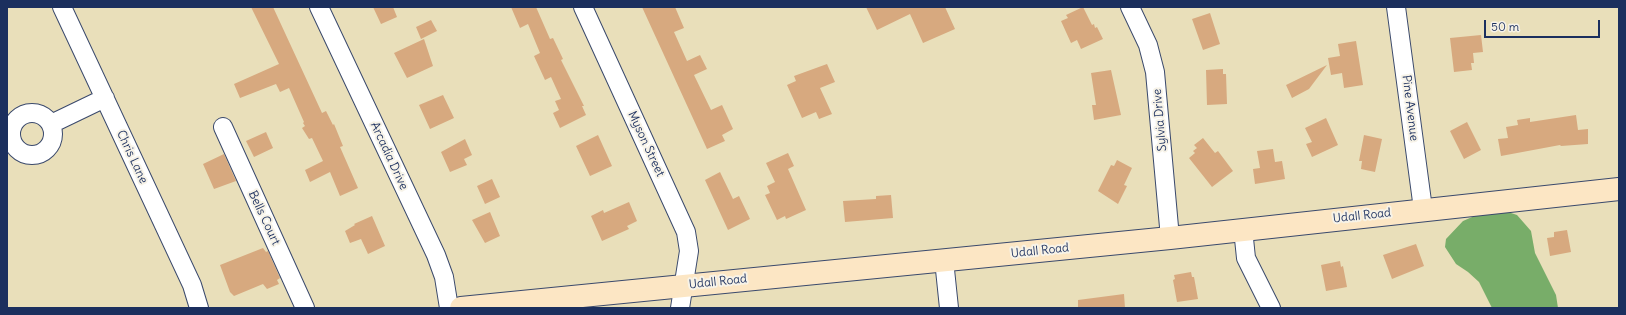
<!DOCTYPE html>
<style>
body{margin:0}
#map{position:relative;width:1626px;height:315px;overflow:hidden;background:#e9dfba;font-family:Delius,sans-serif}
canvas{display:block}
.frame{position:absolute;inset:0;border:8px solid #1b2f5e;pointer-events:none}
.scale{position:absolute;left:1484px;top:20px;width:116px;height:18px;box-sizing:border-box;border:2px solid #1b2f5e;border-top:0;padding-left:5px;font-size:12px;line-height:14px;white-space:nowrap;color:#1b2f5e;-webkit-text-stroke:3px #f7f3e8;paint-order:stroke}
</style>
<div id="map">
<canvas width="1626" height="315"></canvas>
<div class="frame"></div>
<div class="scale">50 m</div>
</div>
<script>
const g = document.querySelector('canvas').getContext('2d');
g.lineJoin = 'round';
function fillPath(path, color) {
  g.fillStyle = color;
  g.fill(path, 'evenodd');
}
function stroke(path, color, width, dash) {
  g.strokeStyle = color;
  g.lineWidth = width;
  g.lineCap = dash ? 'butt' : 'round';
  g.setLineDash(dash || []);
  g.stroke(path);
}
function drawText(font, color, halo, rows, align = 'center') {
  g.font = font + ' Delius,sans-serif';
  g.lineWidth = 4;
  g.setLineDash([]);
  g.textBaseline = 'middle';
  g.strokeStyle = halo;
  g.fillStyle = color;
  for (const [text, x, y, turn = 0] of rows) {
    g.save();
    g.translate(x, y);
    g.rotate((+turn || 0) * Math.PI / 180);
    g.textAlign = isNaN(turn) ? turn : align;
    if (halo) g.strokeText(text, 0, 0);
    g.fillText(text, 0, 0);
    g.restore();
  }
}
fillPath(new Path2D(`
 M1486,211H1505L1517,215L1531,231L1535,253L1556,295L1558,308H1492L1479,282L1468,272L1456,264L1445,247L1446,239L1463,221Z`), '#78ad69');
fillPath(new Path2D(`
 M251,7H273L322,113L326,111L333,125L334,124L343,146L340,147L358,188L340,196L330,172L310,182L305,170L323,161L312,138L309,139L302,128L305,126L303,123L304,122L289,88L280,92L276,84L240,98L234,84L279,64Z
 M373,7H393L397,17L381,24Z
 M511,7H536L550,39L553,38L563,59L561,60L584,106H582L586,115L560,128L553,113L559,110L555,101L561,99L551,77L545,80L534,56L540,53L528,24L520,28Z
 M642,7H675L684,28L674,32L687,61L700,55L707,69L694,75L711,110L722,105L733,129L722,135L725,141L707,149Z
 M866,7H945L955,29L923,43L910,14L877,30Z
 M1083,7L1092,25L1094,24L1095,28L1097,27L1103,39L1081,49L1077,40L1071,43L1061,21L1068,18L1066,15Z
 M1210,13L1220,44L1203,50L1192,19Z
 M431,20L437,31L421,39L416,27Z
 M1481,35L1483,52L1473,53L1474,63H1471L1472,70L1454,72L1450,38Z
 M424,39L433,66L407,78L394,53Z
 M1356,41L1363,85L1344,88L1342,73L1331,75L1328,58L1340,56L1338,44Z
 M827,64L835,82L820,88L832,114L819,119L816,112L802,118L787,85L796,81L794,76Z
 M1327,65L1309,89L1292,98L1286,85Z
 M1223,69V74H1226L1227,104L1207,105L1206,70Z
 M1111,70L1121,115L1094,120L1092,105H1096L1091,73Z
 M443,95L454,118L430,129L419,105Z
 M1576,115L1578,130L1588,129V144L1561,146L1560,145L1501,156L1498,139L1508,138L1506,127L1518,125L1517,120L1530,118V122Z
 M1326,118L1338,145L1312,157L1306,144L1312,142L1305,128Z
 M1467,122L1481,150L1464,159L1450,131Z
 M266,132L273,148L254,157L246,141Z
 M598,135L612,166L590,176L576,146Z
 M1364,135L1382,139L1375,172L1361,169L1362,161H1359Z
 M1203,138L1215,153L1218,151L1233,171L1212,187L1189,158L1195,153L1193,151L1197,148L1194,145Z
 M465,139L472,155L464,159L467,165L450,172L441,152Z
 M1273,149L1275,162L1282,161L1285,179L1255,184L1253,169L1260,168L1257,151Z
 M788,153L794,166L788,169L806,210L786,219L785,216L777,220L765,195L770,193L767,186L775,182L766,163Z
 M224,154L236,181L214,189L203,164Z
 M1117,160L1132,168L1124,185L1127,186L1118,204L1098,191L1111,165L1114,166Z
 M720,172L733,199L739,196L750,219L728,230L705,180Z
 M492,179L500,197L485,204L477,186Z
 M891,195L893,218L845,222L843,201L876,199V196Z
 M629,202L637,221L627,226L629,229L602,241L591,216L603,210L604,213Z
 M490,212L500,236L485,243L472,220Z
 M372,216L385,246L368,254L361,239L350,243L345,231L355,225L354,224Z
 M1567,230L1571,252L1550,256L1547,238L1554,237V232Z
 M1416,244L1424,266L1392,279L1383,255Z
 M263,248L266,252L268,251L280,278L277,280L279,284L267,289L263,284L234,296L230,292L220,265Z
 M1340,261L1341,267L1343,266L1347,287L1326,291L1321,265Z
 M1191,272L1192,277H1194L1198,299L1177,302L1173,280L1175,279L1174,275Z
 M1124,294L1125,308H1078V300Z`), '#d7a97f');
const minor = new Path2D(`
 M62,7L192,285L199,308
 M319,7L436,255L444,277L449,308
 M583,7L686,232L689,251L680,308
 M1130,7L1148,45L1155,72L1170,238
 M1396,7L1423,209
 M11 134a21 21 0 1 1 42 0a21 21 0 1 1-42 0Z
 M51,124L105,98
 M223,127L305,308
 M1243,229L1246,258L1271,308
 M944,260L949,308`);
const secondary = new Path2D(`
 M461,308L1170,238L1619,189`);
stroke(minor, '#3a496c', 20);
stroke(secondary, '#3a496c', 24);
stroke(minor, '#fff', 18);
stroke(secondary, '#fce6c4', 22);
drawText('12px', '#1b2f5e', '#f7f3e8', [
 ["Pine Avenue",1410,108,83],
 ["Sylvia Drive",1160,120,-95],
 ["Myson Street",646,144,65],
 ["Arcadia Drive",389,156,65],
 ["Chris Lane",132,157,65],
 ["Udall Road",1362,216,-6],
 ["Bells Court",264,218,65],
 ["Udall Road",1040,251,-6],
 ["Udall Road",718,282,-6]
]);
</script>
